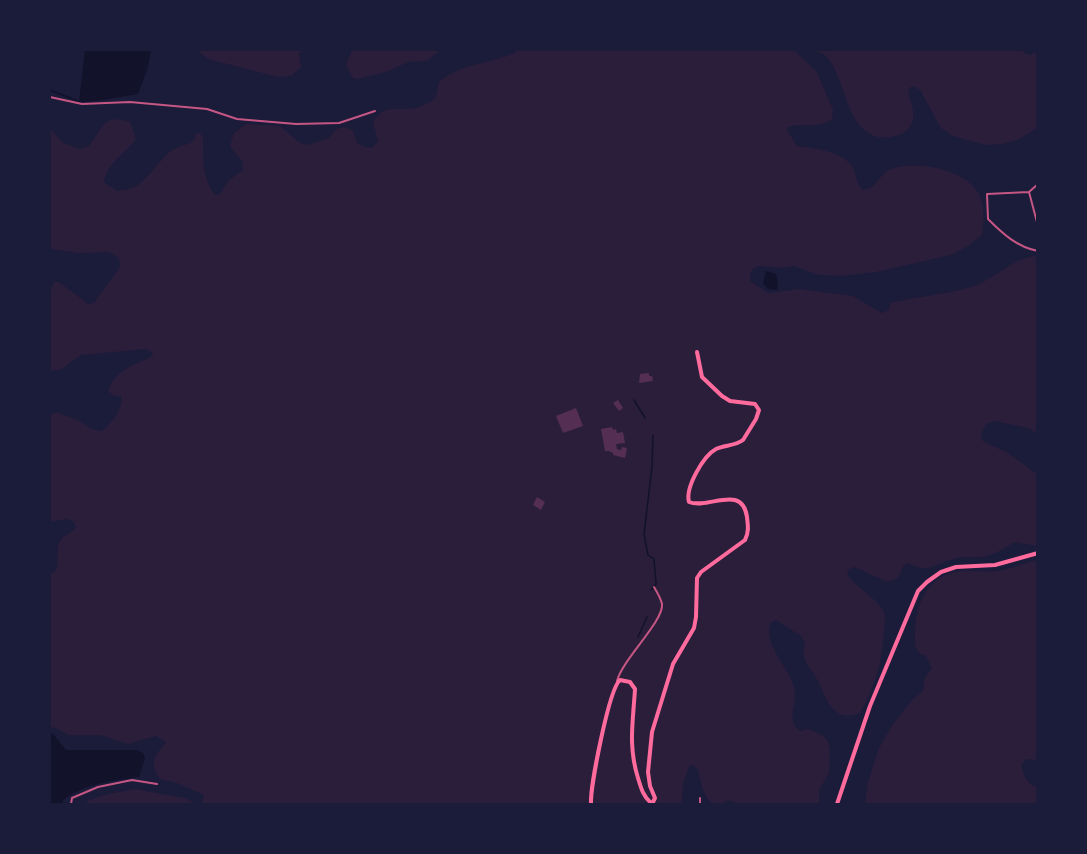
<!DOCTYPE html>
<style>
body{margin:0}
#map{position:relative;width:1087px;height:854px;overflow:hidden;background:#1b1b3a;font-family:Ubuntu,sans-serif}
canvas{display:block}
.frame{position:absolute;inset:0;border:51px solid #1b1b3a;pointer-events:none}
</style>
<div id="map">
<canvas width="1087" height="854"></canvas>
<div class="frame"></div>
</div>
<script>
const g = document.querySelector('canvas').getContext('2d');
g.lineJoin = 'round';
function fillPath(path, color) {
  g.fillStyle = color;
  g.fill(path, 'evenodd');
}
function stroke(path, color, width, dash) {
  g.strokeStyle = color;
  g.lineWidth = width;
  g.lineCap = dash ? 'butt' : 'round';
  g.setLineDash(dash || []);
  g.stroke(path);
}
fillPath(new Path2D(`
 M197,50H302L299,54L301,67L291,76L278,77L208,59Z
 M352,50H461H441L427,61L408,62L386,72L357,79L352,77L346,65Z
 M516,50H794L817,72L833,110L832,120C819,128 802,123 788,127L787,130L797,146C815,149 843,150 853,168C856,175 857,184 862,190C866,189 872,188 874,185C880,179 883,172 891,169C916,160 965,169 979,194C985,206 984,223 982,235L968,246L951,255L876,272L842,276L819,275L794,266L783,268L758,266L753,269L750,274V281L768,293L799,289L853,296L882,313L889,310L890,303C918,296 947,295 974,286C996,278 1014,257 1037,256V440L1036,433L1028,428L995,421L986,424L981,434L983,441L1008,453L1037,474V546L1015,542C1004,548 994,556 981,557C973,558 965,556 957,558C937,562 929,575 908,563L904,565L898,578L887,582L855,567L849,569L847,574C857,589 873,595 883,610C886,616 885,622 884,628C883,660 876,685 860,713C834,724 827,700 818,681C810,665 800,663 805,643L801,636L776,620L771,622C761,644 793,671 795,692C796,707 786,721 800,731L808,729L822,735L828,741L830,751L829,773L819,790V804H737L728,800C705,817 701,781 697,767L690,765L684,780L681,804H84L89,800L108,794L135,789L185,798L195,803H202L204,795L177,783L160,779C149,762 154,757 166,742L156,736L128,744L100,735H68L56,728L50,727V573L55,572C61,560 53,548 63,537C67,534 72,532 76,528L74,522L67,519L50,522V416L56,412L78,420L91,429L102,431C111,423 124,409 121,396H114L108,391C114,371 133,365 151,357L153,353L146,349L81,355L62,369L50,371V293L54,282H59L88,304L94,303L120,267L119,258L109,252L79,253L50,249V128L62,142L79,149L89,146C103,128 103,113 130,122L136,139C124,155 107,163 104,182L117,191C123,190 130,190 136,186C153,176 160,155 178,147C187,143 193,146 196,134L200,133L203,137C204,158 201,177 215,195H219L228,181L243,170L242,161L230,146L234,133L246,124L280,126L300,143L307,145L329,138L336,129L345,127L353,131L357,143L365,147L372,148L378,141L373,122C385,101 401,113 419,107C448,97 430,87 444,78C462,65 493,62 515,53Z
 M806,50H1023L1024,53L1030,55L1037,52V128L1018,140L1002,144L987,145L967,140L951,135L941,128L920,90L914,86L909,88C907,99 916,109 913,120C910,130 902,135 892,137C848,144 848,87 830,61C825,52 815,51 806,50Z
 M1037,560V760L1027,759L1021,765C1024,774 1026,785 1037,787V804H865L868,782L879,748L893,724L912,700L923,691L925,677L932,668L926,656C915,653 915,646 915,635C915,608 925,577 956,572C970,569 984,573 997,571C1011,569 1024,563 1037,560Z`), '#2a1e3b');
fillPath(new Path2D(`
 M85,50H151L148,67L138,94L97,101L79,102Z
 M766,271L776,274L778,282L777,290L768,289L763,283Z
 M50,733L53,734L66,750H136L143,753L145,758L139,777C113,781 85,783 63,800V804H50Z`), '#12122b');
stroke(new Path2D(`
 M50,90L78,101
 M634,400L645,418
 M651,590L656,584L654,559L648,555L644,534L652,467L653,435
 M638,637L647,617`), '#12122b', 1.5);
fillPath(new Path2D(`
 M649,373V376H652L653,381L639,383L640,374Z
 M618,400L623,408L619,411L613,403Z
 M576,408L583,426L563,433L556,416Z
 M612,427L613,430L616,429L617,433L623,432L625,443L616,444L617,449L621,450L622,447L627,448L625,458L613,455V453L609,451H605L601,429Z
 M537,497L545,502L541,510L533,505Z`), '#542f53');
stroke(new Path2D(`
 M50,97L82,104L130,102L207,109L237,119L296,124L339,123L375,111
 M1038,184L1029,192L987,194L988,219C1003,234 1017,247 1038,251
 M1029,192L1038,226
 M617,681C622,660 664,621 662,604C661,599 657,592 654,587
 M71,804L72,798L98,787L132,780L157,784
 M700,804V798`), '#c65784', 2);
stroke(new Path2D(`
 M591,804C590,787 609,689 620,680L630,682L635,689C633,722 628,746 638,778C641,788 643,796 651,803L653,802L655,798L650,786L648,772L652,732L673,664L694,628L696,617L697,578L701,572L745,540C749,532 748,526 747,517C742,483 708,510 689,502C685,488 703,456 716,449C725,445 735,446 743,440L756,419L759,410L755,404L730,401L722,396L702,377L697,352
 M837,804L870,706L918,591L927,582L941,572L956,567L995,565L1038,553`), '#ff6b9d', 4);
</script>
